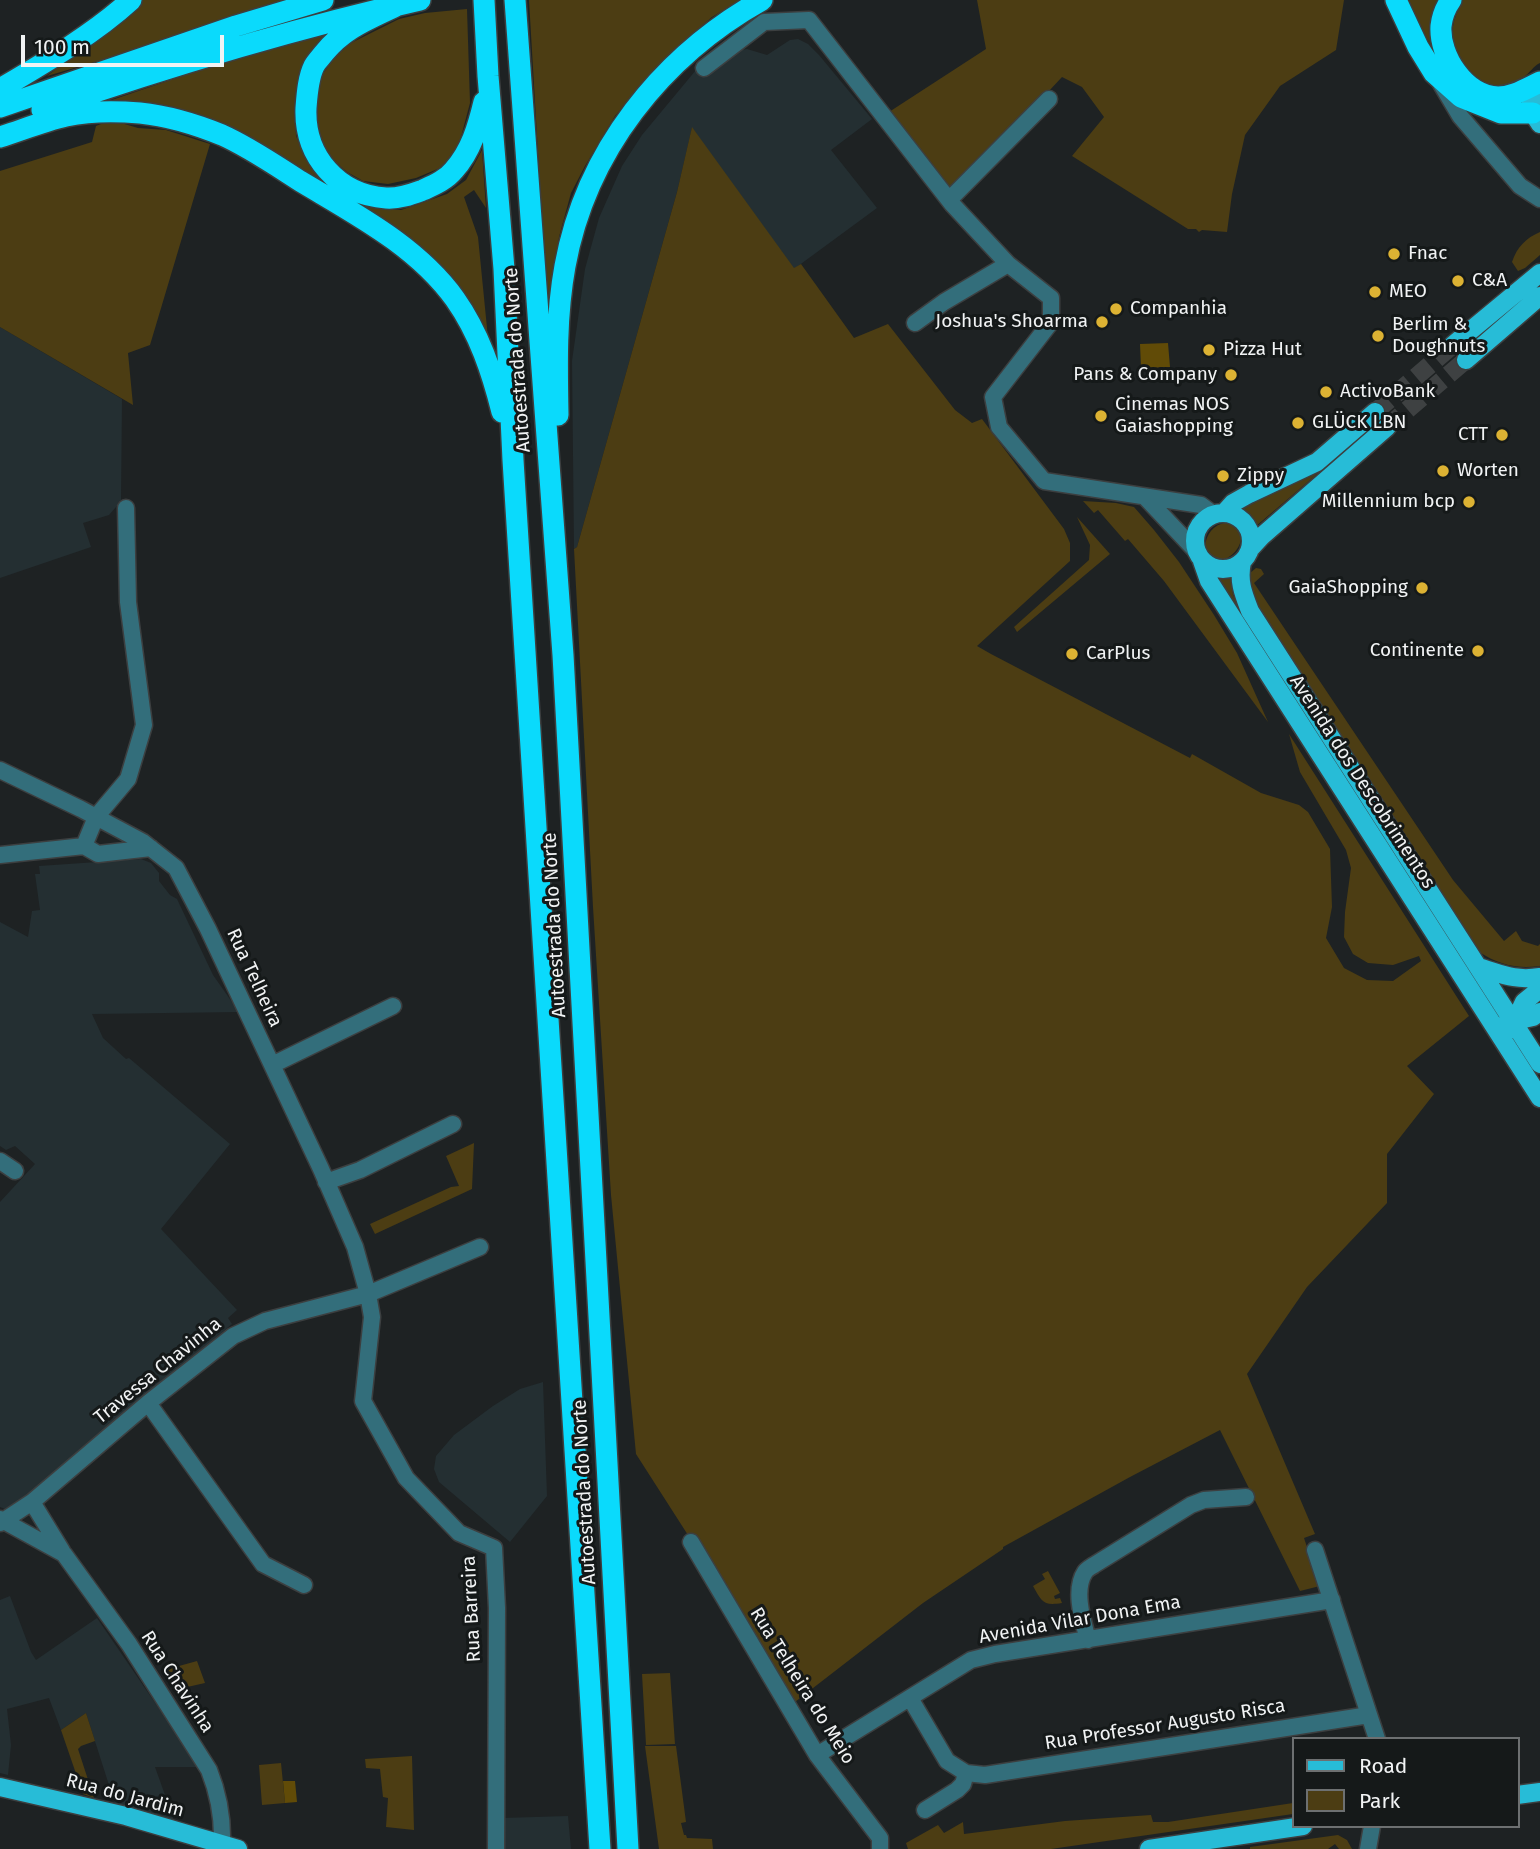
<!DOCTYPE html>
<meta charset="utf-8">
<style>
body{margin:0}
#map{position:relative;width:1540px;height:1849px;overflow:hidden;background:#1e2223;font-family:"Fira Sans",sans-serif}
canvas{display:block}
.legend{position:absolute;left:1292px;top:1737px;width:228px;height:91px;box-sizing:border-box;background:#151919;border:2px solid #6d7071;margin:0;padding:9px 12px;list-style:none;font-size:21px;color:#f1f3f4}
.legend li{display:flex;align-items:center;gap:14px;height:35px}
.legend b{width:35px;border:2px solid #6d7071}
.scale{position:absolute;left:21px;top:35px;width:203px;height:32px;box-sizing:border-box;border:4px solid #f1f3f4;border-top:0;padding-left:9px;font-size:21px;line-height:24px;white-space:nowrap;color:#f1f3f4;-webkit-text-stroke:5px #151919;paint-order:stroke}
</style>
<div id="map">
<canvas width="1540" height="1849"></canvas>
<ul class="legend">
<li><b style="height:9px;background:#27bcd7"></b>Road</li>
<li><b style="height:19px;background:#4c3d13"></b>Park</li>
</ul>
<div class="scale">100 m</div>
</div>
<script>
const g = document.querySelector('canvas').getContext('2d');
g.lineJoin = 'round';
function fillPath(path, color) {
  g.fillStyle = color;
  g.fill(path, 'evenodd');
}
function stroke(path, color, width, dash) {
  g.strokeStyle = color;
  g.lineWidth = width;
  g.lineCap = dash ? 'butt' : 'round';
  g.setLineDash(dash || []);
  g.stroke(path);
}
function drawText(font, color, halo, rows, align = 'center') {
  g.font = font + ' "Fira Sans",sans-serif';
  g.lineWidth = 6;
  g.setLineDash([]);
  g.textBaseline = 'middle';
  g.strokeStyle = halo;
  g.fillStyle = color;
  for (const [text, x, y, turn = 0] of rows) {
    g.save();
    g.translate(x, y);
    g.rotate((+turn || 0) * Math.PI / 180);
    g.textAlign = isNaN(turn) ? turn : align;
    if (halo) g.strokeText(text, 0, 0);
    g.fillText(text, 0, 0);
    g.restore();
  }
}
fillPath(new Path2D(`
 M798,39L808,44L819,55L872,119L831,150L877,208L794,269L692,128L677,192L577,547L574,549L572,361L585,269L599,218L622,166L642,135L696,70L706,77V74L735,51L747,49L767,55L790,40Z
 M0,327L122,399L121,500L116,507L109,515L83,523L91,547L0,578Z
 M141,859L151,863L159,873V881L170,895L177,899L213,975L239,1012L92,1014L103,1038L126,1059L129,1058L230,1144L161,1229L237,1310L228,1318L232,1324L16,1505L5,1509L0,1507V1202L35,1164L15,1146L6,1150L0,1146V922L28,937L32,911L40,910L35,874H40L39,866Z
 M543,1382L547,1496L510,1542L439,1482L434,1469L436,1456L454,1435L493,1406L520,1389Z
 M10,1596L31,1652L36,1660L97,1618L199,1767H155L174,1820L115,1804L86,1713L61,1730L49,1698L7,1709L11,1745L8,1775L0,1773V1600Z
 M568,1816L571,1849H502L503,1818Z`), '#242f32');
fillPath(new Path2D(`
 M140,0H286L112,57L47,76L117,22Z
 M529,0H741L712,17L663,61L615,116L585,166L571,193L559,237L553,284L549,340Z
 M977,0H1344L1336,50L1280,86L1245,135L1232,194L1227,232L1202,230L1199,232L1196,229H1188L1072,156L1104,117L1082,87L1062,77L953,194L889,112L986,49Z
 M1406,0H1439L1440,63Z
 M1463,0H1540V63C1533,66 1530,73 1524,77C1518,80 1509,84 1503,85C1469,90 1447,50 1454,21C1456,14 1460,7 1463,0Z
 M467,9L470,103L461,137L454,154L440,168L416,178L388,184L363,181L347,172L330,158L316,134V108L320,78L334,58L349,44L399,19L425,13Z
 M327,33L315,48L300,73L295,101L296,136L310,166L321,180L358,203L387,210H401L447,194L466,180L482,150L486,208L474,190L464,197L478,237L488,338L463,294L293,168L103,103L235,58Z
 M111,120L138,128L166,130L210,144L150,345L128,353L133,405L0,327V171L92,142L96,126Z
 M692,127L794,268L801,264L854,338L888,324L955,410L972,423L982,419L1064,529L1070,543V561L977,646L991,654L1190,758L1192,754L1261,793L1299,805L1308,812L1330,849L1332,907L1326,938L1344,968L1367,980L1393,981L1421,961L1419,956L1393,965L1368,963L1353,954L1344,937L1345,912L1351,868L1346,850L1300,772L1289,734L1469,1016L1407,1066L1434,1094L1387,1154V1203L1307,1287L1247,1374L1315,1534L1304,1538L1320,1586L1300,1591L1220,1430L1130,1477L1003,1547V1549L923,1603L795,1702L636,1454L611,1195L593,907L574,549L577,547L677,192Z
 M1540,232V255L1525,268L1518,271L1512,262C1517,247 1526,238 1540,232Z
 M1379,417L1382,419L1255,527L1247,512L1237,506Z
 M1083,501L1116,503L1134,507L1154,530L1179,562L1214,615L1237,653L1268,722L1164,581L1128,539L1125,541L1098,510L1094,513Z
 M1077,517L1110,554L1017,632L1014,627L1089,560L1090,545Z
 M1227,522C1264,531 1219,584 1205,547C1206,534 1213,525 1227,522Z
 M1256,568L1261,569L1264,574L1254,583L1453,880L1504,941L1516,931L1522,941L1538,946L1540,944V966C1516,969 1500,965 1479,952L1259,607L1251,591L1249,580L1250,573Z
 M1231,574L1233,595L1246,621L1485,996L1484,997L1216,576Z
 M474,1143L472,1189L375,1234L370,1224L451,1187L459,1186L446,1156Z
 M1048,1571L1060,1593L1054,1596L1055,1599L1060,1598L1062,1603C1043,1606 1042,1602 1033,1586L1045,1579L1042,1574Z
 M197,1661L205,1683L174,1690L161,1671Z
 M670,1673L675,1744L646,1745L642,1674Z
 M86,1713L95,1741L81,1746L78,1749L94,1798L83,1794L61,1730Z
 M645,1746H676L686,1822L681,1823L684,1835H686L687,1838L712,1839L713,1849H659Z
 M412,1756L414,1830L386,1827L388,1798L383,1797L380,1769L366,1768L365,1759Z
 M281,1763L285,1803L262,1805L259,1765Z
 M1293,1803V1814L1051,1849H908L906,1843L938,1825L944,1833L963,1822L964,1834L1065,1821L1151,1815L1153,1822H1168Z
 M1338,1835L1347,1840L1352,1849H1339L1335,1844L1328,1849H1250V1847Z`), '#4c3d13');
fillPath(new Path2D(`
 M1168,343L1170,367L1141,368L1140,344Z
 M283,1781H295L297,1802L285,1803Z`), '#614b07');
stroke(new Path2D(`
 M1375,412L1453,345
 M1387,427L1466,360`), '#3e4142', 18, [18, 9]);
const minor = new Path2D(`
 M704,68L764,22L809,20L952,204L1008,264L1051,298V322L993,397L999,427L1044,481L1201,505L1213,514
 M1441,84L1460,116L1520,186L1540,199
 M949,200L1049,99
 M915,323L944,302L1008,264
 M1145,497L1196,551
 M0,770L81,809L143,842L176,868L208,929L321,1169L355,1247L368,1294L372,1317L363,1401L406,1478L459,1533L494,1548L497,1608L496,1849
 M84,846L98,854L151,848
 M0,855L84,846L96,817L128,779L144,725L128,602L126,508
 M272,1065L393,1006
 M0,1161L15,1171
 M326,1182L360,1170L453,1124
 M148,1403L263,1564L304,1585
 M32,1502L62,1551
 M0,1519L64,1554L129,1644L209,1770C219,1795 223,1818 222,1845
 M0,1523L32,1502L148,1403L233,1336L265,1321L368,1294L480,1247
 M691,1542L817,1755L880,1838V1849
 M1315,1550L1377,1739
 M1088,1640C1083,1621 1073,1590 1085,1572C1087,1569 1091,1567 1094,1565L1191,1505L1204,1500L1246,1497
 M910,1698L947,1761L966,1773L985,1775L1369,1715
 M817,1755L971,1660L995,1654L1332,1600
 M925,1810L957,1790L963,1784L966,1773
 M1368,1849L1372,1826`);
const major = new Path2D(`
 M1540,82C1528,97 1528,108 1540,124
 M1453,345L1540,273
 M1466,360L1540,296
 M1195 541a28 28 0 1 1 56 0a28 28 0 1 1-56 0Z
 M1224,513L1233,503L1249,494L1317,462L1375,412
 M1250,549L1262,536L1387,427
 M1202,561L1209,581L1540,1098
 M1242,562C1238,581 1243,593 1250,611L1540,1064
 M1478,967C1502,974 1514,981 1540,977
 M1506,1023L1533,1017L1540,1012
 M1511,1029L1524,1002L1540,989
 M0,1787L126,1816L238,1849
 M1517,1795L1540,1792
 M1149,1849L1303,1826`);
const highway = new Path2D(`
 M484,0L488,76L504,269L513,460L600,1849
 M515,0L563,655L628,1849
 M1396,0L1418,47L1434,73L1461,97L1501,113H1533
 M1451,0C1446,7 1442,17 1441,26C1439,56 1465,96 1498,97C1513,97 1527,88 1540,82
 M400,4C370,19 345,27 324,53C321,57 316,62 314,66C308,78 307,95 306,108C304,156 338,195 386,198C399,199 412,194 423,190C434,185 446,180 454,170C471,151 478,127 484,102
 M0,89C44,63 94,34 131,0
 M0,107L236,26L323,0
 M42,110C166,67 292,29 420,0
 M0,137C22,130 44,121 66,116C89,111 117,111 140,113C169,116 195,124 222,135C249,147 275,165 300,181C355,214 417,246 455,299C479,333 492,372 502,412
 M558,415C557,365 556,315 565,266C586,151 662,56 762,0`);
stroke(minor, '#3c3f40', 19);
stroke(major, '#3c3f40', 21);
stroke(highway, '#3c3f40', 24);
stroke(minor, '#336e7b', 16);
stroke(major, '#27bcd7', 18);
stroke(highway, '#0adafc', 21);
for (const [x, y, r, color] of [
 [1394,254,7,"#dcb233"],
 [1458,281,7,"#dcb233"],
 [1375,292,7,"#dcb233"],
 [1116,309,7,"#dcb233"],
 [1102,322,7,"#dcb233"],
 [1378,336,7,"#dcb233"],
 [1209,350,7,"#dcb233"],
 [1231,375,7,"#dcb233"],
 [1326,392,7,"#dcb233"],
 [1101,416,7,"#dcb233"],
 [1298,423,7,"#dcb233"],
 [1502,435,7,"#dcb233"],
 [1443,471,7,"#dcb233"],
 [1223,476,7,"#dcb233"],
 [1469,502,7,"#dcb233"],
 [1422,588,7,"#dcb233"],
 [1478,651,7,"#dcb233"],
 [1072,654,7,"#dcb233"]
]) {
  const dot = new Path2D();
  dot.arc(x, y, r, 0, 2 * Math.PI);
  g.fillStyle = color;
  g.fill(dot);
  stroke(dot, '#151919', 2.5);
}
drawText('19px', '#f1f3f4', '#151919', [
 ["Fnac",1408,254],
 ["C&A",1472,281],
 ["MEO",1389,292],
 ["Companhia",1130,309],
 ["Joshua's Shoarma",1088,322,"right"],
 ["Berlim &",1392,325],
 ["Doughnuts",1392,347],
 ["Pizza Hut",1223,350],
 ["Pans & Company",1217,375,"right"],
 ["ActivoBank",1340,392],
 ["Cinemas NOS",1115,405],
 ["Gaiashopping",1115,427],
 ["GLÜCK LBN",1312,423],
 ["CTT",1488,435,"right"],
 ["Worten",1457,471],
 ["Zippy",1237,476],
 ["Millennium bcp",1455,502,"right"],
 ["GaiaShopping",1408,588,"right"],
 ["Continente",1464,651,"right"],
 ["CarPlus",1086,654]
], 'left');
drawText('19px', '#f1f3f4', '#151919', [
 ["Autoestrada do Norte",518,360,-94],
 ["Avenida dos Descobrimentos",1362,782,57],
 ["Autoestrada do Norte",555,925,-93],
 ["Rua Telheira",254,978,65],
 ["Travessa Chavinha",158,1371,-39],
 ["Autoestrada do Norte",585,1492,-93],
 ["Rua Barreira",472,1609,-93],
 ["Avenida Vilar Dona Ema",1080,1620,-10],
 ["Rua Chavinha",177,1682,57],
 ["Rua Telheira do Meio",802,1686,58],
 ["Rua Professor Augusto Risca",1165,1725,-9],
 ["Rua do Jardim",125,1796,15]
]);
</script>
